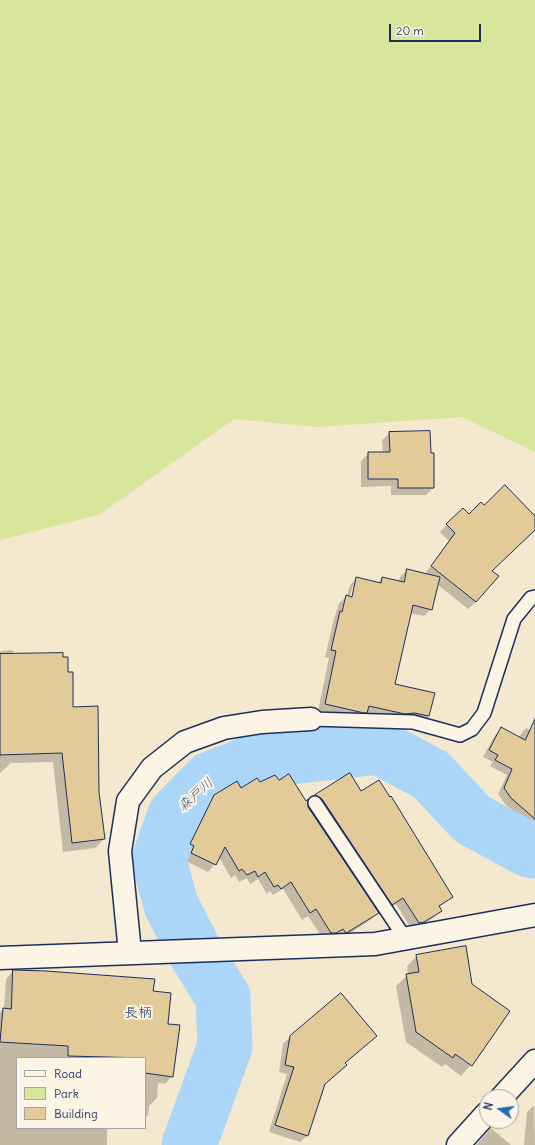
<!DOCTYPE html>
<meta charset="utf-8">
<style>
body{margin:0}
#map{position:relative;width:535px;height:1145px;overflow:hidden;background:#f4e8ce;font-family:Delius,sans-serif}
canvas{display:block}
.legend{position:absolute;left:16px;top:1057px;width:130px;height:72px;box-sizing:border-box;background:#fcf5e5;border:1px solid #a2a6af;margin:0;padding:5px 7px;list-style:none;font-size:12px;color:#1b2f5e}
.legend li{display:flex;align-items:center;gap:8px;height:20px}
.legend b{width:20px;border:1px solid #a2a6af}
.north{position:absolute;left:479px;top:1089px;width:40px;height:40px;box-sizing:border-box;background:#fcf5e5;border:1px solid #a2a6af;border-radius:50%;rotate:284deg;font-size:11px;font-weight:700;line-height:16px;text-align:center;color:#1b2f5e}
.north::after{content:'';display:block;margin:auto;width:14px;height:18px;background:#1f6fb2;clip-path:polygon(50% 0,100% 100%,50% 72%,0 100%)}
.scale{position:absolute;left:389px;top:24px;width:92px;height:18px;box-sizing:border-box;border:2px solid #1b2f5e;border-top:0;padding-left:5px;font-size:12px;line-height:14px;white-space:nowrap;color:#1b2f5e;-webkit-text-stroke:3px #fcf5e5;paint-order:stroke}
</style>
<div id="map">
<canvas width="535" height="1145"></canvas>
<ul class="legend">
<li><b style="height:5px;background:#fcf5e5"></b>Road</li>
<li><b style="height:11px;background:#d7e69a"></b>Park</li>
<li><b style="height:11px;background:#e3ca99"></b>Building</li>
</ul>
<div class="north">N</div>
<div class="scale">20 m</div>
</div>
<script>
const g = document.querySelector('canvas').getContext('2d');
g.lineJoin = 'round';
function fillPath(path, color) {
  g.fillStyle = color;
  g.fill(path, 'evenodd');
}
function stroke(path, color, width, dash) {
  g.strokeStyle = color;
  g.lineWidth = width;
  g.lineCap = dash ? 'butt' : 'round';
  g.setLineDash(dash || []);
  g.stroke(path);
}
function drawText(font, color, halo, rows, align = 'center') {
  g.font = font + ' Delius,"Klee One",sans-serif';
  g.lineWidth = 4;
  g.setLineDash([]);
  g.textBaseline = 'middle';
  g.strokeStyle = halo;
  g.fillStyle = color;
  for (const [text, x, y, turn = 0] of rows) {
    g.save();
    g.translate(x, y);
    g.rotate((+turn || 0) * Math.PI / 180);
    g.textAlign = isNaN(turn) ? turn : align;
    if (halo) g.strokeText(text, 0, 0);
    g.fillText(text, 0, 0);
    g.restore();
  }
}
fillPath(new Path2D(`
 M0,0H535V452L462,417L318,427L234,419L99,515L0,540Z`), '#d7e69a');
fillPath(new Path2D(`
 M390,433L433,488L426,495H391V486L361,487V461L369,453H383L382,440Z
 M484,507L535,518V528L491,571L476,602L468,609L437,584L431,609L424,616L410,613L394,685L429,716L421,723L398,720L365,713L359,719L318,711L329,658L325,657L334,619L339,603L347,596L350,585L357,578L377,583L383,578L399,581L400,577L407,570L424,575L449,541L440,532L463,509L469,515ZM353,585H355L351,602L349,601Z
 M13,650L14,654L67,673L72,708L98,792L104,839L95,848L63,852L53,762L11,763L0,773V651Z
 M526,728L535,733V824L533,823L530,826L505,804L498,794L507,775L490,766L493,762L483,757L495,735L501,729L518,738Z
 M350,774L361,792L452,897L438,908L440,911L433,918L416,929L412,930L396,904L385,911L309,802L315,796Z
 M278,782L307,808L378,913L370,920L340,940H324L308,916L302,920L283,889L273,895L270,891L267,894L258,879L250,884L247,878L239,882L235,875L231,878L219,857L215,864L208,872L184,860L187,854L183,851L207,804L215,796L260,783Z
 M417,956L471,1065L461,1076L445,1064L442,1067L406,1042L396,986L408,975L407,966Z
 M13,971L152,992L167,1025L172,1076L165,1084L158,1083L157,1098L149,1106L148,1115L145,1118V1058H17V1128H107V1145H0V1012L4,1009L6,979Z
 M291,1036L346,1065L324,1085L308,1135L300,1142L269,1132L287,1074L279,1072L283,1044Z
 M534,1105L535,1145H524L527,1112Z
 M491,1128L511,1145H476Z`), '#0003');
stroke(new Path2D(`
 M189,1145L225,1046L223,997L194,950L171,905L159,860L175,815L210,779L256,761L379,747L431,775L472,819L529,850L535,851`), '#acd6f7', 55);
const building = new Path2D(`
 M430,431L431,453H434V488H398V479H368V452H390L389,432Z
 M505,485L535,516V530L492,571L499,576L476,602L431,566L455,533L446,524L463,508L469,514L481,502L484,505Z
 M407,569L440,577L432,610L413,605L395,684L435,693L429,716L414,713L405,714L369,706L367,713H364L325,704L336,651L331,650L340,611L342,612L346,595L352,597L356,577L381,583L382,577L404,582Z
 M63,653V657H68V672H73V707L98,706L99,792L105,839L72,843L62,753L0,755V654Z
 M535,719V819L511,798L504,788L512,769L495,760L498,755L489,750L501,727L525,740Z
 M350,773L361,791L379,780L390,797L391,796L453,897L439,906L442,911L424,922L419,923L403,898L392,905L322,799L315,795Z
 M289,774L306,801L308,799V807L379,913L348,932L346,933L343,929L336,933H331L316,909L310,913L291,882L281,889L278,885L274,887L265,872L258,877L255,871L247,875L242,869L239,871L225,847L216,865L191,853L194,846L190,844L214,795L237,781L241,788L257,778L260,782L275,775L279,780Z
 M466,946L472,984L510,1011L472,1066L455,1054L453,1058L416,1032L406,974L419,972L416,955Z
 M13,970L46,971L155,979L153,991L171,993L168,1024L180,1025L173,1077L145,1073V1058L68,1056V1046L0,1042L3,1008L11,1009Z
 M341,993L377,1036L345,1063L347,1065L325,1084L308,1136L275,1125L294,1067L285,1065L290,1036Z`);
fillPath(building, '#e3ca99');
stroke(building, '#1b2f5e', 1);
const service = new Path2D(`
 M311,719L413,722L460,735L472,729L484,713L514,619L531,598L535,597
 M315,803L405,938`);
const minor = new Path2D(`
 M130,953L120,851L128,801L152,768L185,742L224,728L262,722L311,719
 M0,958L375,944L535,915
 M502,1097L535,1061
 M458,1145L487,1113`);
stroke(service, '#1b2f5e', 16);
stroke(minor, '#1b2f5e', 25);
stroke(service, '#fcf5e5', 13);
stroke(minor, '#fcf5e5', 22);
drawText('italic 14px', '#3f5984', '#fcf5e5', [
 ["森戸川",196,795,-42]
]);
drawText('14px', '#1b2f5e', '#fcf5e5', [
 ["長柄",138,1013]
]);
</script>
